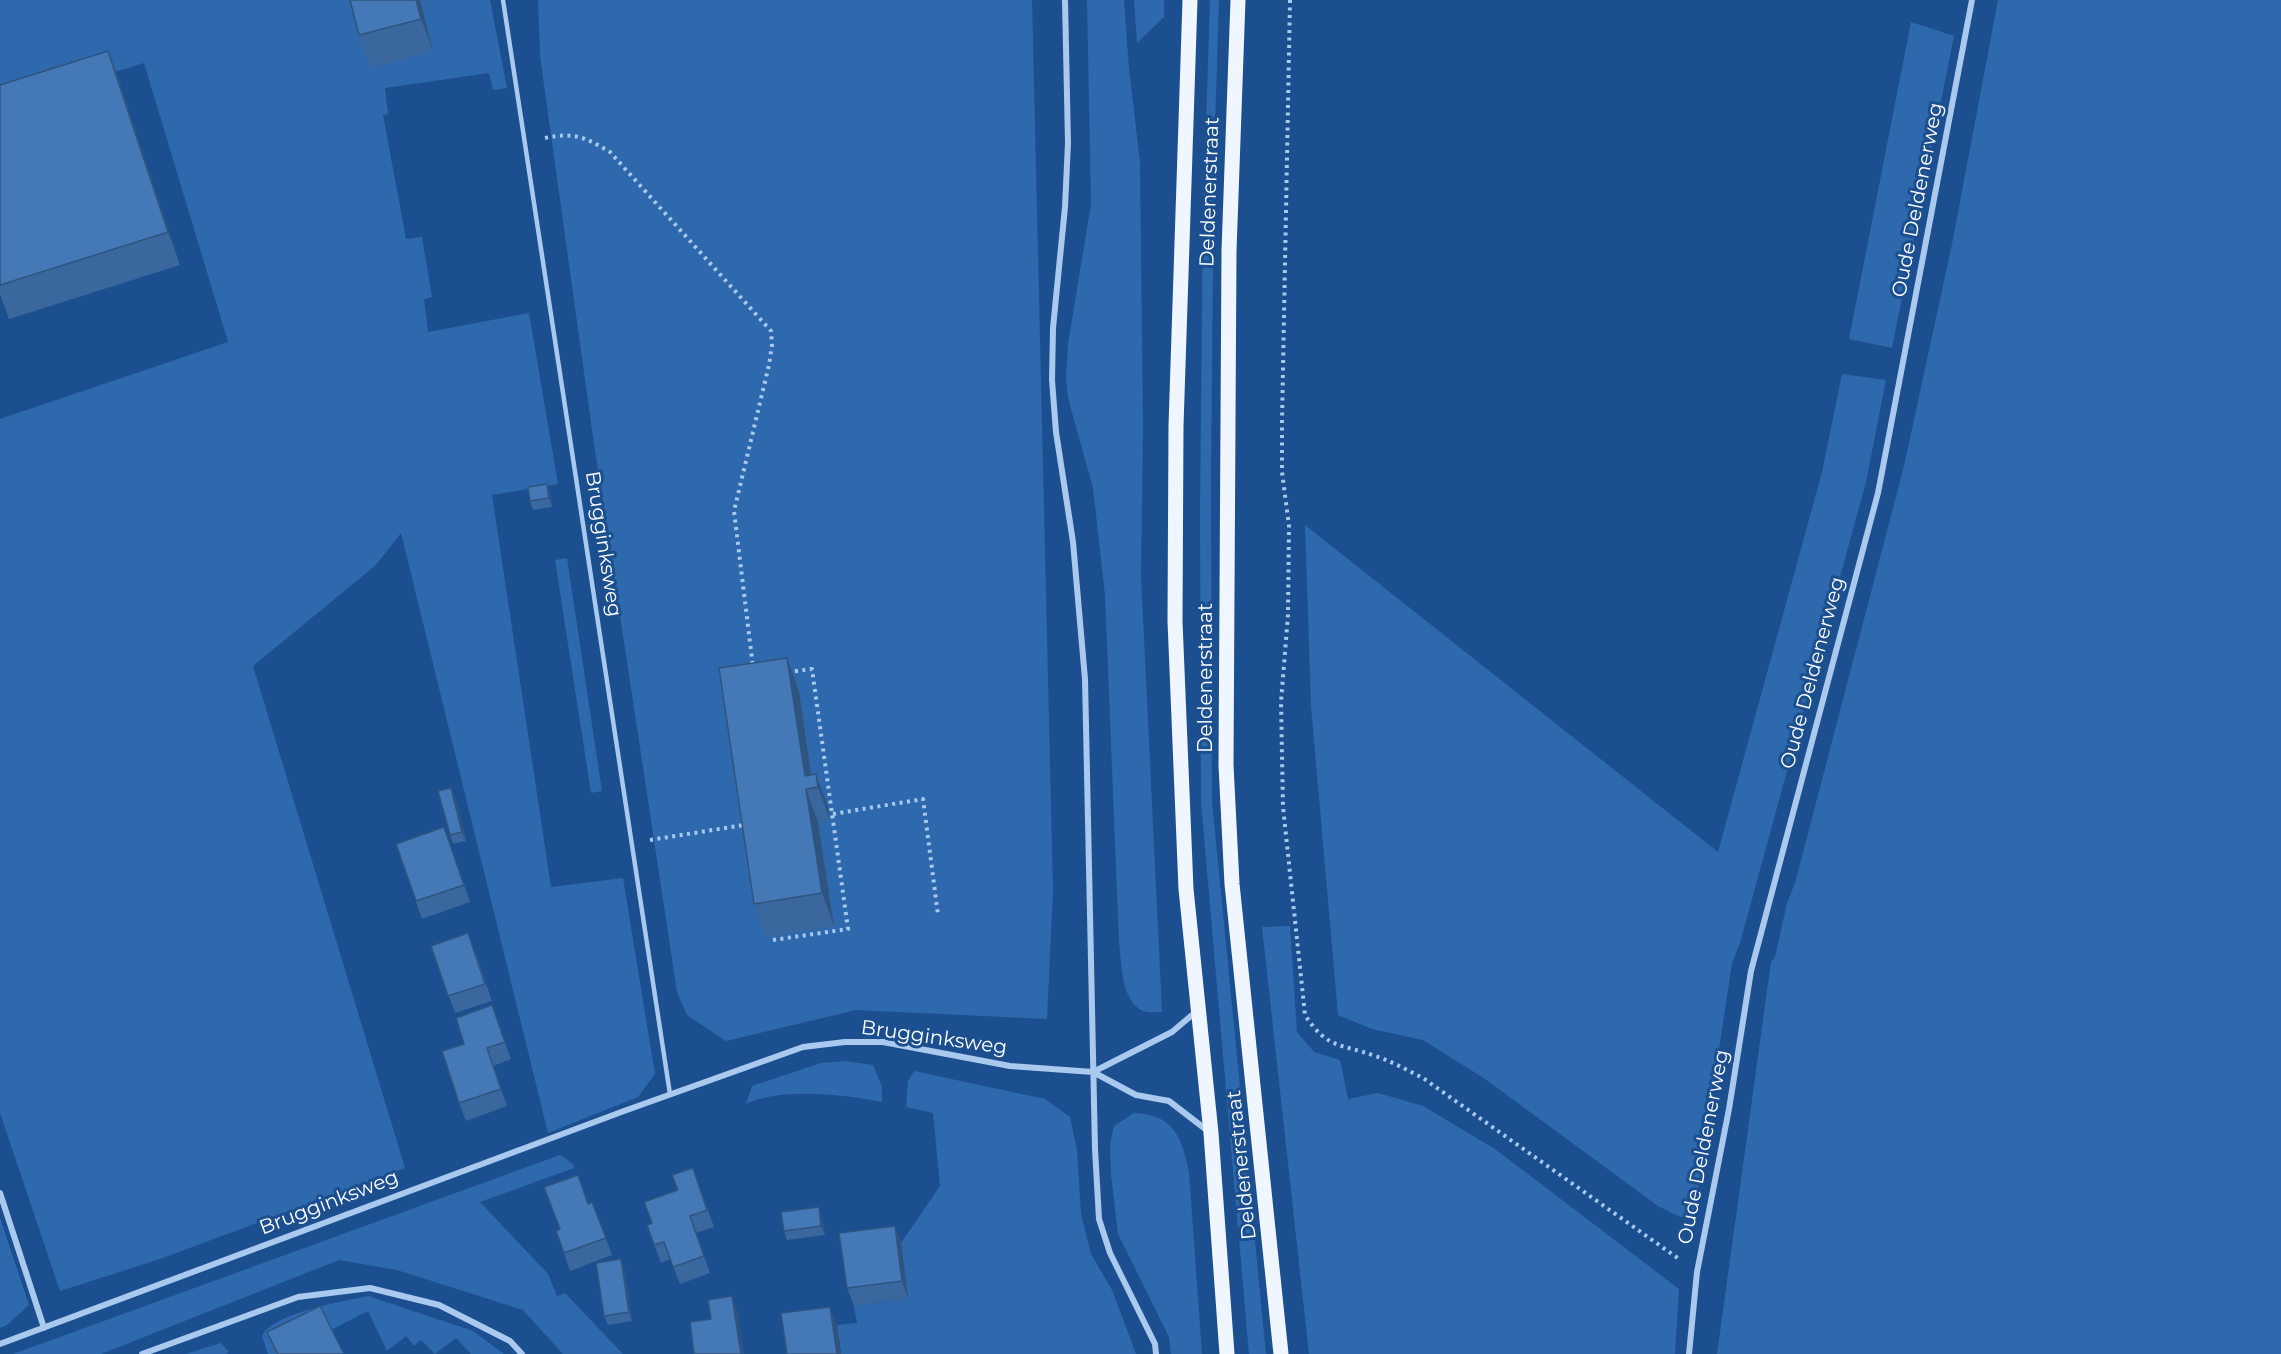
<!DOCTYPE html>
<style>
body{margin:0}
canvas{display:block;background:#1b4f8f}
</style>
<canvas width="2281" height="1354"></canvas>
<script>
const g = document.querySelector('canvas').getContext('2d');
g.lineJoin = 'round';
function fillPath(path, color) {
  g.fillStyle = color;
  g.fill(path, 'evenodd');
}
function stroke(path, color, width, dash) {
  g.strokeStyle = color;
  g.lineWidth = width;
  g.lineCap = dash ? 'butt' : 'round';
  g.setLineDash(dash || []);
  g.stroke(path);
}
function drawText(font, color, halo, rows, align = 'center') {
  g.font = font + ' Montserrat,sans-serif';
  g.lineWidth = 6;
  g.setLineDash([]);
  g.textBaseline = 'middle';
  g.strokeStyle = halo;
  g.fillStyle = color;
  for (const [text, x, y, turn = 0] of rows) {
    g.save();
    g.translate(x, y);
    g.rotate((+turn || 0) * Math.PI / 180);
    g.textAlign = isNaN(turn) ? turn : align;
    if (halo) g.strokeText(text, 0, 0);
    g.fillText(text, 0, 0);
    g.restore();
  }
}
fillPath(new Path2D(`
 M0,0H490L507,88L493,90L489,73L385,88L388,114L383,115L406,239L422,237L432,297L424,299L428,332L529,313L558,484L492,495L551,887L623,878L655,1074L638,1097L548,1133L401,533L376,565L253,666L405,1168L160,1259L60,1291L0,1113V419L228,342L144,63L0,107Z
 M538,0H1032L1053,891L1047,1019L856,1010L726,1041L687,1015L677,992L594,444L540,56Z
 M1087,0H1124L1129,69L1140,162L1143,427L1141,576L1162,1012C1156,1012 1148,1013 1143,1011C1120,1000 1122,963 1119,942L1105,595L1093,488L1068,398L1066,378L1068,344L1091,204Z
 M1134,0H1164V17L1137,43Z
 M1210,0H1219L1214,157L1211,480L1212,801L1266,1354H1249L1201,802L1200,510L1203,218Z
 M1998,0H2281V1354H1717L1771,962L1775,957L1787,903L1795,883L1904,466L1952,244Z
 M1911,22L1954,36L1892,348L1849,339Z
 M1842,374L1886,380L1866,482L1740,943L1732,963L1694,1216L1680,1217L1658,1206L1485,1079L1423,1040L1372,1029L1338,1015L1311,706L1305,525L1718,852L1822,472Z
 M567,558L602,791L591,793L555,560Z
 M1290,926L1297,1032L1314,1052L1340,1060L1348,1099L1378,1093L1423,1106L1495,1149L1679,1289L1675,1354H1309L1262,927Z
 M845,1061L873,1065L882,1087V1102C845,1095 781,1087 746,1104L752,1086L821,1063Z
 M914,1071L1045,1099L1070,1117L1077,1150L1081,1214L1091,1254L1112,1290L1136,1354H841L837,1325L857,1323L854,1306L908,1298L901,1243L940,1186L933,1113L906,1107L908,1081Z
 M1134,1113C1173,1114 1182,1137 1189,1172L1202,1354H1171L1169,1337L1118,1234L1111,1175L1110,1144L1114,1126Z
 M560,1155L573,1164L574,1168L480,1202L548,1274L557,1296L565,1293L623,1354H563L523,1310L397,1270L339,1260L101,1354H13Z
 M0,1218L29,1305L7,1325L0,1328Z
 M368,1296L473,1331L504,1354H471L456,1338L435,1354L421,1340L414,1346L406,1336L387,1351L368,1311L284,1354H268L262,1336C273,1313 344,1301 368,1296Z
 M221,1343L229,1352L226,1354H185Z`), '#2e69ad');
stroke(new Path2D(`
 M1290,0L1282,422V472L1289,526L1288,615L1281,702L1283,807L1305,1015C1328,1050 1340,1043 1375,1056C1391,1061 1407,1070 1423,1078L1679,1259
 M545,138C574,132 585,137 610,152L771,331L772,345L769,365L734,511L753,667
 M833,814L923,799L938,915
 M650,840L744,825V823
 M773,940L848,929L812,669L789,672`), '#a9c9ee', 4, [3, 4.5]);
stroke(new Path2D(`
 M503,0L670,1094`), '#a9c9ee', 4.5);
stroke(new Path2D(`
 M1065,0L1068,143L1065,207L1053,328L1052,380L1056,432L1073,542L1085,679L1095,1149L1099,1219L1110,1253L1155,1344L1156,1354
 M1093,1072L1172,1032L1198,1010
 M0,1193L44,1328
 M0,1344L624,1111L803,1047L845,1042H883L1010,1066L1093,1072L1136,1095L1169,1101L1208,1131
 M142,1354L298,1297L370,1288L439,1305L510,1341L522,1354
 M1689,1354L1697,1272L1729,1109L1751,971L1878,493L1972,0`), '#a9c9ee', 6);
stroke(new Path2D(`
 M1190,0L1176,426L1175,621L1186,889L1211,1133L1227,1354
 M1238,0L1229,251L1226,765L1232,884L1281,1354`), '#f0f6ff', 15);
fillPath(new Path2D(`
 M420,0L433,51L371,68L359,35Z
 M108,51L120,84L180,265L9,319L0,294V85Z
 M547,484L550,493L552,507L533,510L530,501Z
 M799,691L811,775L816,774L828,807L830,820L818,822L834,926L766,937L754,904Z
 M451,788L455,797L466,841L453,844L450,835Z
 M444,827L470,902L422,919L396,844Z
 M431,946L475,951L492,1001L455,1013Z
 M492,1005L511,1059L493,1066L507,1106L466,1121L459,1103L464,1044Z
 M693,1168L714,1227L696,1233L710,1273L680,1284L670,1259L661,1263L647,1225L652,1223L678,1190Z
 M592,1202L612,1255L570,1271L564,1253L588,1204Z
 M822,1216L825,1235L787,1240L784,1231Z
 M895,1226L901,1243L908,1298L854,1306L847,1288Z
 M624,1268L632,1321L608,1325L604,1316Z
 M267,1332L344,1354H275Z`), '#3a679d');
fillPath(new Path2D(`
 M416,0H420L433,51L421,19Z
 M108,51L120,84L180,265L168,232Z
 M547,484L550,493L552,507L549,498Z
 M787,658L799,691L813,788L805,776Z
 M816,774L828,807L830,820L818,787Z
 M451,788L455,797L466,841L462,832Z
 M806,789L818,822L834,926L822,893Z
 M819,1207L822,1216L825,1235L821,1226Z
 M895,1226L901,1243L908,1298L902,1281Z
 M621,1259L624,1268L632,1321L629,1312Z
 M732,1296L738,1314L744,1354H741Z
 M830,1307L837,1325L841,1354H837Z`), '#305480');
const building = new Path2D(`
 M350,0H416L421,19L359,35Z
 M108,51L168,232L0,285V85Z
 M547,484L549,498L530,501L528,487Z
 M787,658L805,776L816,774L818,787L806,789L822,893L754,904L719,668Z
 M451,788L462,832L450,835L438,791Z
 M444,827L464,885L416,901L396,844Z
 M468,933L485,984L448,996L431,946Z
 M492,1005L505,1042L487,1048L501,1089L459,1103L442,1051L464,1044L456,1018Z
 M693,1168L707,1210L690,1216L704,1256L673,1267L664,1242L654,1245L647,1225L652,1223L644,1202L678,1190L672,1175Z
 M578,1175L588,1204L592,1202L606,1238L564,1253L556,1231L560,1229L544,1187Z
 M819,1207L821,1226L784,1231L781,1212Z
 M895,1226L902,1281L847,1288L839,1233Z
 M621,1259L629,1312L604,1316L596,1263Z
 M732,1296L741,1354H694L690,1322L711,1319L708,1300Z
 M320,1306L344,1354H278L267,1332Z
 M830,1307L837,1354H787L781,1313Z`);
fillPath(building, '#4478b7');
stroke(building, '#305480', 1.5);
drawText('20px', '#fff', '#1b4f8f', [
 ["Deldenerstraat",1210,192,-88],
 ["Oude Deldenerweg",1918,200,-79],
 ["Brugginksweg",603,544,81],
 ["Oude Deldenerweg",1813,673,-75],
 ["Deldenerstraat",1206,678,-90],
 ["Brugginksweg",934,1038,8],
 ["Oude Deldenerweg",1704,1147,-79],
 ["Deldenerstraat",1242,1165,-96],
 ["Brugginksweg",329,1203,-21]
]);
</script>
